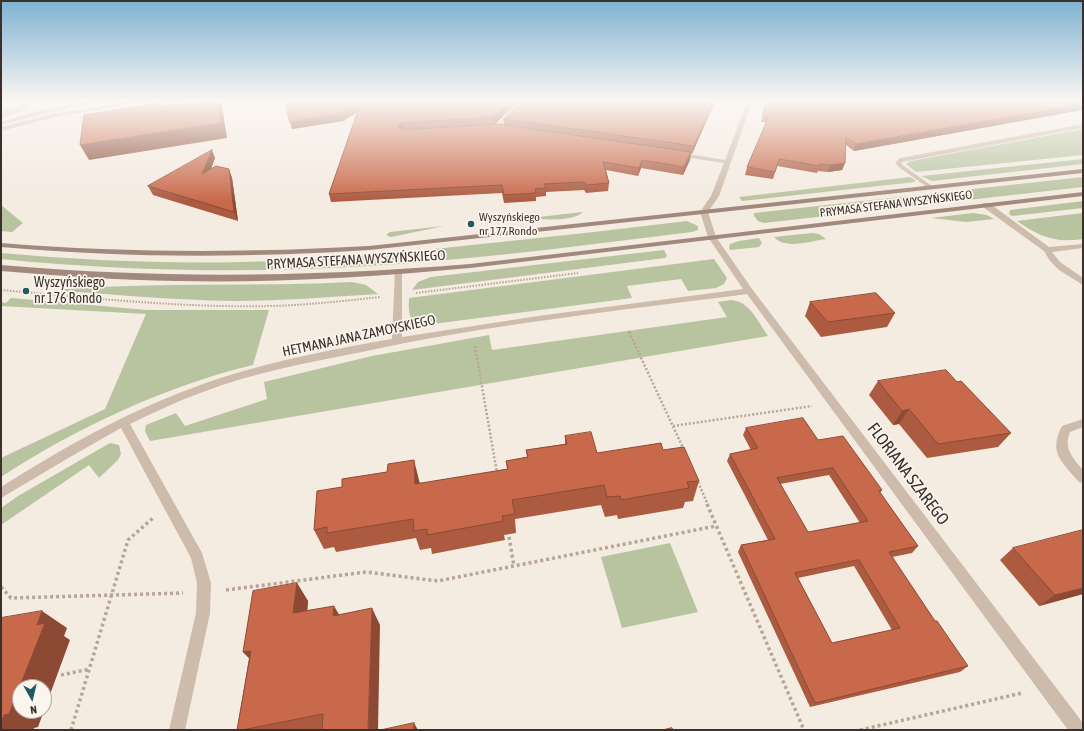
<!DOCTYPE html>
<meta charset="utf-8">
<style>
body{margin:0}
#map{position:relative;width:1084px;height:731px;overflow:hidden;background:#f4ebe1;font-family:"Asap Condensed",sans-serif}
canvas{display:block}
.frame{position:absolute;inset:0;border:2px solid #3b302b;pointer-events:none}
.north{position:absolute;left:12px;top:679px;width:40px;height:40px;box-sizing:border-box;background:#fbf5ee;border:1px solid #aea6a0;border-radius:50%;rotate:172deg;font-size:11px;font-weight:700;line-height:16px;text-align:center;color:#3b302b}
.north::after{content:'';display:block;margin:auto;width:14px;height:18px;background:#1f5a5e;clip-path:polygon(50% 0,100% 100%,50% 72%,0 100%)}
</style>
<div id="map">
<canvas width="1084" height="731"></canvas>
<div class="frame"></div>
<div class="north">N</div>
</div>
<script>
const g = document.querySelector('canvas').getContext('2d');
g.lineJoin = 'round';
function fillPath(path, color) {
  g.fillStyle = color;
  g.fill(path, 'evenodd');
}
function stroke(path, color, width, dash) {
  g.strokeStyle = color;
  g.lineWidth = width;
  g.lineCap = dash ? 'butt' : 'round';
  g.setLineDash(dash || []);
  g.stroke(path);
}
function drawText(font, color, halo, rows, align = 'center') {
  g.font = font + ' "Asap Condensed",sans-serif';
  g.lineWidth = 3.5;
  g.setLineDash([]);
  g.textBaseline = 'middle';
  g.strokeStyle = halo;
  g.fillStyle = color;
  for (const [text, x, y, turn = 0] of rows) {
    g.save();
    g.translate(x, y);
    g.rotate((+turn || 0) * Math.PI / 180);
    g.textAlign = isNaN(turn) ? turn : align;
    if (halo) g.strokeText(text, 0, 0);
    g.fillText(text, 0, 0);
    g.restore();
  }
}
fillPath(new Path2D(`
 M27,100H31L25,110L1,118V112L18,107Z
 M95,100H110L51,112L1,125V122L41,110Z
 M1083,129V155L916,172L906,164L911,161Z
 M1083,159V164L932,181L921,176Z
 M910,177L915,180V182L742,201L739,197Z
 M1083,177V187L764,223L758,221L754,216V213Z
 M1083,201V208L1012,216L1009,214L1010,210Z
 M1,205L23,223L12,232L1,231Z
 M583,212C573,222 544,219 531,219L530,218Z
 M973,213L987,215L994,219L966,222L931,218Z
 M1083,213V239C1055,243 1040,237 1017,221Z
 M687,221L698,226V230L692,232C595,244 496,257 398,264C266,274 133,272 1,259V253C81,260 162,264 243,262C326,260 409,252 491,243C557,236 622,229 687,221Z
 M444,226L391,237L386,235L390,232Z
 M812,233L819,234L826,239C810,241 785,250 774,237Z
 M759,238L762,243L759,247L730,250L729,248L730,244L739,241Z
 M664,250L667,256L665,258L412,290L418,282L431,277Z
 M714,259L727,278L724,284L716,288L688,291L681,279L627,286L632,298L433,324C410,323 408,320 409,298Z
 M352,282L366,285L378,294C329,297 281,301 232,301C176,300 119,295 63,291L65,289C161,282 257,287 352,282Z
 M11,298L147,310H269L253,365C168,385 74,429 1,477V458L105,409L146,314L1,306V302L6,303Z
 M731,300C750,301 758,322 768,336L150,441L145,431L146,425L176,413L185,426L267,399L264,382L372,356L489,335L492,350L727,317L718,302Z
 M110,443L119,445L121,454L118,460L99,478L89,465L1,525V508L18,496Z
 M670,543L698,612L622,628L601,557Z`), '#b8c4a0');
stroke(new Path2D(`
 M166,102L179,100`), '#b9a596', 1.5, [1.5, 1.5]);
stroke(new Path2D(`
 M1,290C91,298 181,308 271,306C307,305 344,301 380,297
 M416,293L578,273
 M629,331L630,333`), '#b9a596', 2, [1.5, 1.5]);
stroke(new Path2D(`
 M629,332L684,450
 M475,346L497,473
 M673,426L812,406
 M698,482L708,505`), '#b9a596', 2.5, [2, 2]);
stroke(new Path2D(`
 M707,504L804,730
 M508,531L514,566
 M1,587L11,598L183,593
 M226,590L366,572L438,581L716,526
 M61,675L90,669
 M71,730L128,540L153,518
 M860,730L1022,693`), '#b9a596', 3.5, [3, 3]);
fillPath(new Path2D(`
 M2,100H8L1,106Z
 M1083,124V128L902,162L901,163L904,166L932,186V188L930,189L900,168L895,163L900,158Z
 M1083,419V427L1070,432C1063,448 1073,458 1083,470V483L1079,482C1062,462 1048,453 1062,426Z`), '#cdbbac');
fillPath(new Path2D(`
 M522,100H528L499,129H495V127Z
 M724,100H753L719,196L708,212L716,237L752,289L1083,723V730H1068L747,294C616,311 485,325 357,353C305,363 252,373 203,392C178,401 154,412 130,424L202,553L211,583L210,613L185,730H169L196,613L197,583L191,558L121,428L77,453L1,498V487C63,448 126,412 195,387C256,364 328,350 392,339L395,270L398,269L402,272V337L538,316L743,289L708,237L700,212L711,196L724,163L677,156L674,154L677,152L725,160L746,104Z
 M983,203H989L1049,247L1083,244V248L1052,252L1060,262L1083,278V285L1059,270L1050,261L1044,251L983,207Z`), '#cdbbac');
fillPath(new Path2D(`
 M138,100H152L52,118L1,131V127L52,114Z`), '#cdbbac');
fillPath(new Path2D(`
 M1083,169V173L369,250C246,258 124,258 1,247V243C124,253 246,253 369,246Z
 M1083,192V196L470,268C372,277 275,283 176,281C118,280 59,276 1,271V265C160,279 311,277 470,264Z`), '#a18a7d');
fillPath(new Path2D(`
 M285,100H520L495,124L504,125V119L714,100L713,106L692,154L691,153L690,160L683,175L641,168L638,176L606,170L609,183L608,191L586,193L584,190L546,192V196L536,197V201L504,203L502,193L331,202L329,194L358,112L343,121L292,129Z
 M767,100L1082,110L854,151L846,145L845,163L842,170L828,172L818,171L817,173L777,166L773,179L745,175L747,167L766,122H761Z
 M215,158L211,169H229L232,178L238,221L153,195L148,186Z
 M810,302L895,313L887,327L821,337L805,316Z
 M878,381L957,382L1011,433L998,447L927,458L899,424L893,425L869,395Z
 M746,428L818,440L882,490L880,493L918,546L912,553L892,557L935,621L968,666L960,672L810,707L738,552L741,545L768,540L727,461L730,454L751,450L743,435ZM829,475L860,523L808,532L780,484ZM854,566L892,630L832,643L798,578Z
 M565,436L597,453L663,450L699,481L693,501L685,502L683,508L618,519L617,515L605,517L601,505L515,519L516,533L504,535L505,540L432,554L431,548L420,550L416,538L336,552L334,547L324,549L314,530L342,487L387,472L419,480L420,484L507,469L506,461L527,457L526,450L565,444Z
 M1013,548L1083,594L1039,606L1000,560Z
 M297,583L308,601L307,610L339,615L380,625L322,729L319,730H237L249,658L243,652Z`), '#ac5a40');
fillPath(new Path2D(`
 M218,100H221L227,138L89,160L80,145Z
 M512,100H520L494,125V117Z
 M714,100L713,106L692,154L694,146Z
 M361,102V118L358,112L343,121L292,129L290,122Z
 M1083,104V108L1082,110L854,151L856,144Z
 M402,123L403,130L397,126Z
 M212,150L215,158L206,182L202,174Z
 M691,152L690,160L683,175L684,167Z
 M642,160L641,168L638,176L639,168Z
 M845,163L842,170L828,172L830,165Z
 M229,169L232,178L238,221L234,212Z
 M909,409L899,424L893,425L902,411Z
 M414,460L419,480L421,504L415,484Z
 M297,583L308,601L306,630L293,613Z
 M1083,588V594L1039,606L1055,595Z
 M334,606L344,623L333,616Z
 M372,608L380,625L378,730H368Z
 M42,611L67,628L64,636L70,640L38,727L34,728L33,730H1V723ZM20,687H44V711H20Z
 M251,651L259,668L243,652Z
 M414,723L418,730H414Z`), '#8c4a34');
const building = new Path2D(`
 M202,100H218L221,123L80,145L84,115L160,103V106L201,103Z
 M285,100H512L494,117L402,123L397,126L402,130L497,124L691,152L684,167L642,160L639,168L603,162L609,183L587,185L584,182L544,184L546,188L535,189L536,193L504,195L502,185L329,194L357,113L359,111H358L361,102L341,113L290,122Z
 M523,100H714L694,146L504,119Z
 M767,100H1083V104L856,144L846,137L845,163L830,165L820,164V166L779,159L775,172L747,167L769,116L763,115Z
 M212,150L202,174L216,166L229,169L234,212L148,186Z
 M876,293L895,313L828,322L810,302Z
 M946,370L957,382L961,381L1011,433L938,444L909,409L902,411L878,381Z
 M803,418L818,440L843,436L882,490L879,491L918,546L889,552L935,621H937L968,666L815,703L741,545L775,539L730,454L758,448L746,428ZM833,468L868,521L808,532L777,478ZM859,560L900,628L832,643L795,573Z
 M591,432L597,453L661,443L663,450L684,447L699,481L687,482L689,488L621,500L620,496L607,497L604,485L512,500L515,514L502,516L503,521L427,535V529L414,531L413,519L327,533V527L314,530L317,491L342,487V479L387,472L388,464L414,460L415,484L508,469L506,461L528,457L526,450L567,444L565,436Z
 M1083,530V588L1055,595L1013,548Z
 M297,583L293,613L334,606L333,616L372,608L368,730H322L323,714L242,730H237L251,651L243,652L253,591Z
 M42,611L37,625L45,623L9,714L4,715L1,723V618Z
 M414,723V730H381Z
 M672,728L673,730H663Z`);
fillPath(building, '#c8694b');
stroke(building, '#8c4a34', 1);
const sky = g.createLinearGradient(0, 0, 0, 202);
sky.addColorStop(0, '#7eb2d2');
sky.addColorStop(0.5, '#faf6f2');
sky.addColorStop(1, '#faf6f200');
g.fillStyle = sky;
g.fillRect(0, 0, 1084, 202);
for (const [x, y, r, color] of [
 [471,224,4,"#1f5a5e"],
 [26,291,4,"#1f5a5e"]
]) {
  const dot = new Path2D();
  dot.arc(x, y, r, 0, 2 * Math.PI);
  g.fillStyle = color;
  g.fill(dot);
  stroke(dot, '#fbf5ee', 1.5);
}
drawText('12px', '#3b302b', '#fbf5ee', [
 ["PRYMASA STEFANA WYSZYŃSKIEGO",896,204,-7]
]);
drawText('12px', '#3b302b', '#fbf5ee', [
 ["Wyszyńskiego",479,217],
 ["nr 177 Rondo",479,231]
], 'left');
drawText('14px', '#3b302b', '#fbf5ee', [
 ["PRYMASA STEFANA WYSZYŃSKIEGO",356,260,-3],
 ["HETMANA JANA ZAMOYSKIEGO",359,336,-12]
]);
drawText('14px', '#3b302b', '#fbf5ee', [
 ["Wyszyńskiego",34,283],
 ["nr 176 Rondo",34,299]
], 'left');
drawText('17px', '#3b302b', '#fbf5ee', [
 ["FLORIANA SZAREGO",908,474,53]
]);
</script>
